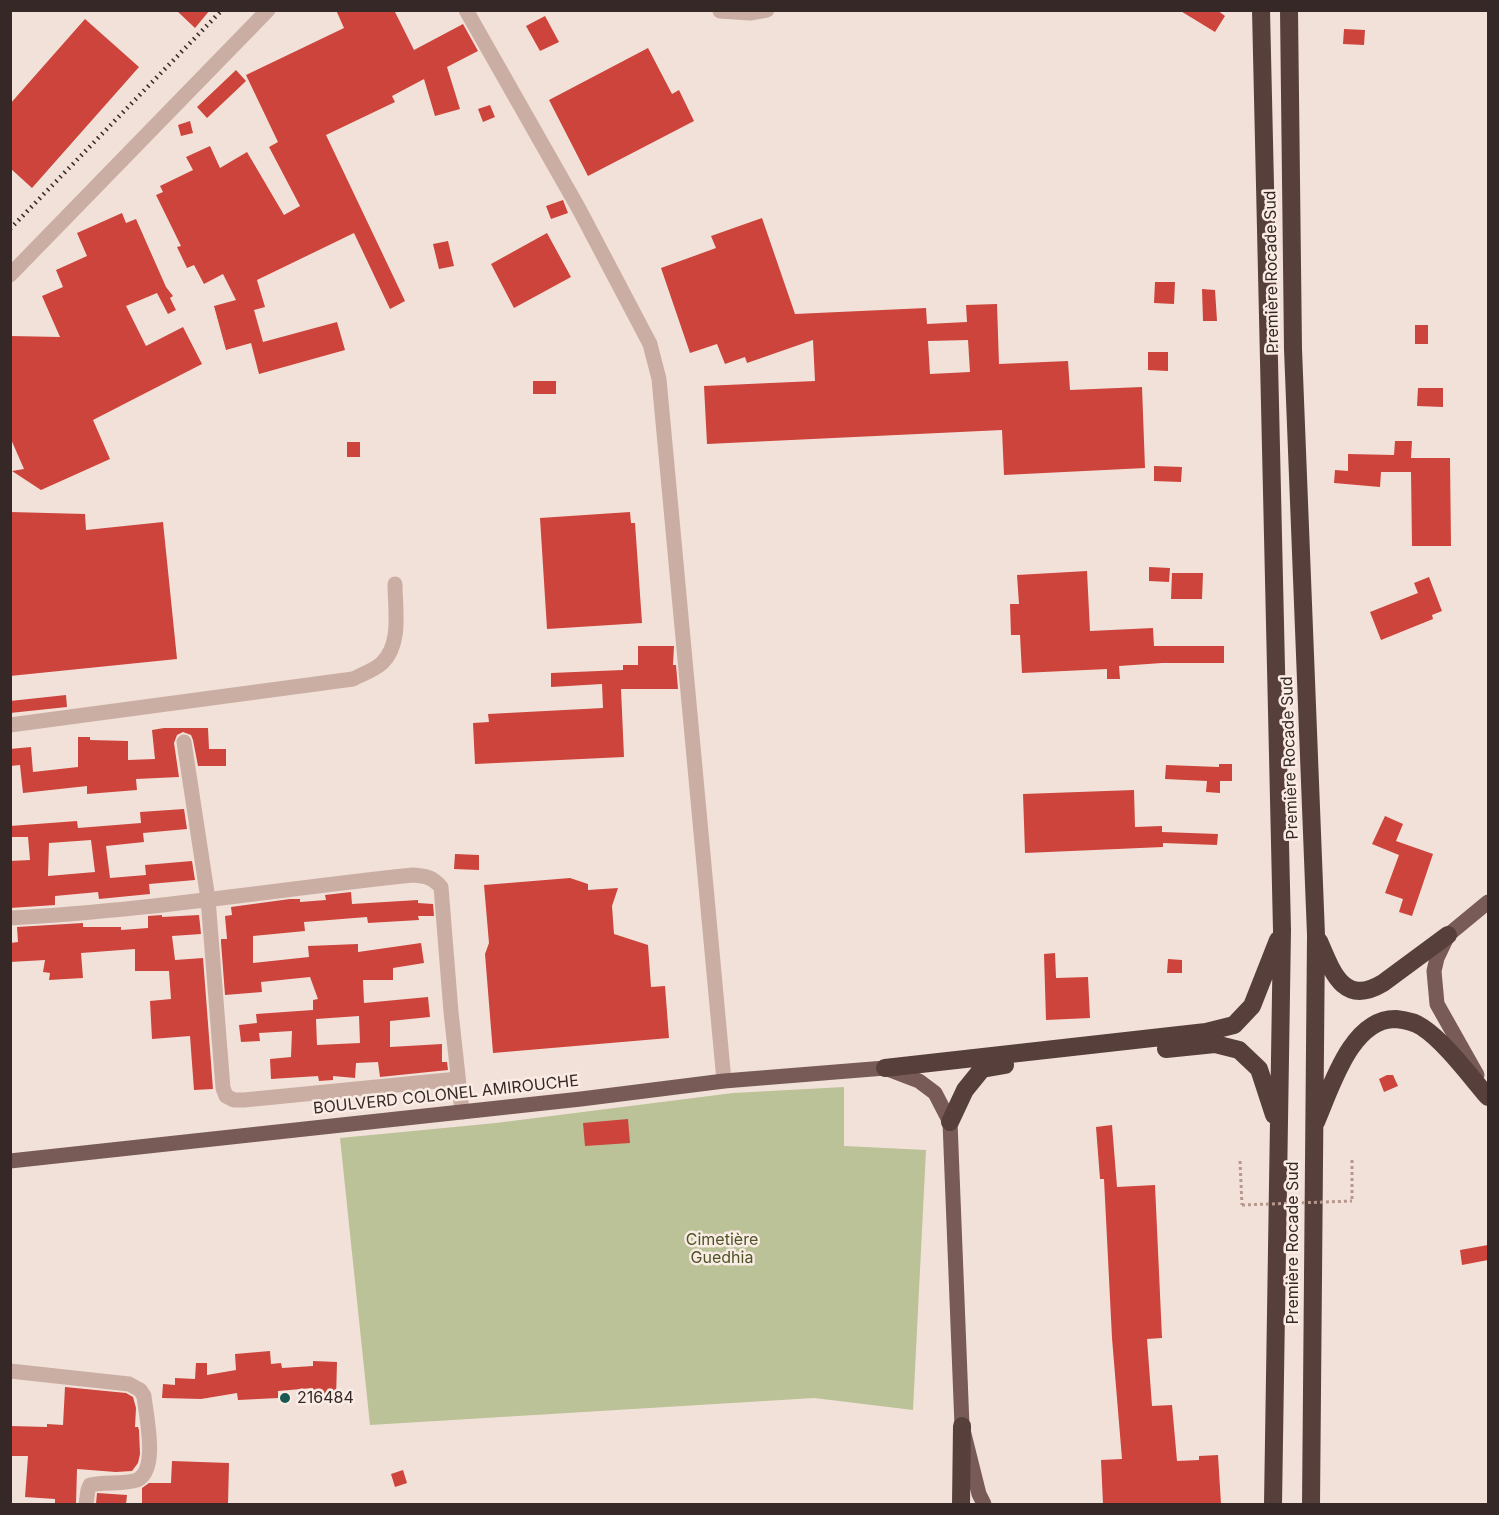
<!DOCTYPE html>
<meta charset="utf-8">
<style>
body{margin:0}
#map{position:relative;width:1499px;height:1515px;overflow:hidden;background:#f2e1d8;font-family:Inter,sans-serif}
canvas{display:block}
.frame{position:absolute;inset:0;border:12px solid #352826;pointer-events:none}
</style>
<div id="map">
<canvas width="1499" height="1515"></canvas>
<div class="frame"></div>
</div>
<script>
const g = document.querySelector('canvas').getContext('2d');
g.lineJoin = 'round';
function fillPath(path, color) {
  g.fillStyle = color;
  g.fill(path, 'evenodd');
}
function stroke(path, color, width, dash) {
  g.strokeStyle = color;
  g.lineWidth = width;
  g.lineCap = dash ? 'butt' : 'round';
  g.setLineDash(dash || []);
  g.stroke(path);
}
function drawText(font, color, halo, rows, align = 'center') {
  g.font = font + ' Inter,sans-serif';
  g.lineWidth = 5;
  g.setLineDash([]);
  g.textBaseline = 'middle';
  g.strokeStyle = halo;
  g.fillStyle = color;
  for (const [text, x, y, turn = 0] of rows) {
    g.save();
    g.translate(x, y);
    g.rotate((+turn || 0) * Math.PI / 180);
    g.textAlign = isNaN(turn) ? turn : align;
    if (halo) g.strokeText(text, 0, 0);
    g.fillText(text, 0, 0);
    g.restore();
  }
}
fillPath(new Path2D(`
 M844,1087V1146L926,1150L913,1410L814,1398L370,1425L340,1138L496,1123L733,1093Z`), '#bbc297');
fillPath(new Path2D(`
 M176,10H210L195,28Z
 M336,10H394L414,50L463,24L478,51L447,67L460,109L435,116L424,79L392,96L395,102L326,135L405,301L390,309L354,233L257,280L265,307L254,310L263,342L337,322L345,350L259,374L251,343L226,350L214,306L236,300L223,274L204,284L194,265L187,268L177,247L181,246L156,195L163,192L160,186L193,170L186,157L210,146L220,168L247,152L284,215L300,206L269,147L278,142L246,75L344,28Z
 M1179,10H1217L1225,16L1215,32Z
 M545,16L559,42L540,51L526,26Z
 M85,19L139,67L32,188L10,168V104Z
 M1344,29L1365,30L1364,45L1343,44Z
 M648,48L672,94L679,90L694,121L588,176L549,100Z
 M236,70L246,81L207,118L197,107Z
 M490,105L495,117L483,122L478,109Z
 M190,121L193,133L181,136L178,125Z
 M563,200L568,213L551,219L546,206Z
 M122,213L126,223L136,219L166,287L173,296L170,298L176,310L168,314L157,293L126,306L146,346L183,327L202,364L93,420L110,459L41,490L12,471L24,469L10,437V336L60,337L42,296L63,287L56,270L87,256L77,233Z
 M762,218L795,314L926,308L927,324L967,322L966,305L997,304L999,364L1068,361L1070,390L1142,387L1145,468L1004,475L1002,430L707,444L704,386L815,381L813,340L747,363L745,357L725,364L717,344L690,353L661,268L716,248L711,236ZM968,340L970,372L930,374L928,341Z
 M547,233L571,277L514,308L491,264Z
 M448,241L454,266L439,269L433,244Z
 M1155,282H1175L1174,304L1154,303Z
 M1202,289L1215,290L1217,321H1203Z
 M1415,325H1428V344H1415Z
 M1148,352H1168V371L1148,370Z
 M533,381H556V394H533Z
 M1418,388H1443V407L1417,406Z
 M1395,441H1412L1411,458H1450L1451,546H1412L1411,472H1381L1380,487L1334,483L1335,470L1348,471V454L1394,455Z
 M347,442H360V457H347Z
 M1154,466L1182,467L1181,482L1154,481Z
 M10,512L85,514L86,530L163,522L177,659L10,676Z
 M630,512L631,523H635L642,623L547,629L540,518Z
 M1149,567L1170,568L1169,582L1149,581Z
 M1087,571L1090,631L1153,628L1154,646H1224V663H1162L1119,666L1120,679H1107V669L1022,673L1020,635H1011L1010,604H1019L1017,575Z
 M1172,573H1203L1202,599H1171Z
 M1429,577L1442,611L1432,615L1433,619L1381,640L1370,612L1418,593L1414,583Z
 M638,646H674L673,665H676L678,689H621L624,757L475,764L473,723L489,722L488,714L603,708L602,684L551,687V673L623,670V665H638Z
 M66,695L67,707L10,713V701Z
 M164,728H208L209,749H226V766H198L193,740L191,735L183,732L177,735L174,743L179,777L136,779L137,790L87,794V786L23,793L20,765L10,766V749L31,747L33,772L78,767V737H90V740L128,741V760L155,759L152,730Z
 M1219,764H1232V781H1220V793L1206,792L1207,781L1165,779L1166,765L1219,767Z
 M1134,790L1135,827L1162,826V832L1218,834L1217,845L1163,843V847L1025,853L1023,794Z
 M184,809L187,829L143,833L144,842L106,846L110,878L146,875L145,865L192,861L195,880L149,884L150,894L99,899L98,892L55,896V905L10,908V861L30,860L28,837H10V826L77,821L78,828L141,823L140,812ZM91,840L95,872L48,876L49,843Z
 M1385,816L1403,824L1396,841L1433,854L1412,916L1399,912L1403,899L1385,893L1399,855L1372,844Z
 M455,854L479,855V870L454,869Z
 M570,878L588,884V890L618,888L612,906L614,934L648,945L651,987L665,986L669,1038L493,1053L485,954L489,943L484,885Z
 M351,892L352,904L418,900V903L433,904L434,916H418L419,920L368,923L367,917L304,922L305,931L253,936V963L309,957L308,946L358,944V952L421,943L424,963L393,968V980H363L364,1003L428,997L430,1017L390,1021V1047L442,1044V1062H447L448,1070L380,1077L378,1062L356,1063L355,1078L333,1076V1080L319,1081L318,1076L271,1079L270,1059L291,1057L292,1031L259,1033L260,1041L241,1042L239,1025L257,1023L256,1014L313,1010V1000L318,999L310,977L261,982L262,992L225,995L221,942V939H227L225,916L232,915L231,907L290,899H300V902L326,900L325,895ZM359,1016L360,1043L317,1045L316,1019Z
 M162,915V917L199,915L201,934L172,936L175,960L203,958L213,1089L194,1090L190,1036L152,1039L150,1001L171,999L169,971H135V949L81,953L83,978L49,980L50,973L43,972L45,960L10,962V943L18,942L17,927L83,923V927H121V930L148,928V916Z
 M1055,953L1056,978L1088,977L1090,1018L1046,1020L1044,954Z
 M1168,959L1182,960V973H1167Z
 M1387,1075H1393L1398,1086L1384,1092L1379,1079Z
 M628,1119L630,1143L585,1146L583,1123Z
 M1112,1125L1117,1187L1155,1185L1162,1338L1147,1339L1152,1406L1172,1405L1177,1461L1199,1460V1456L1218,1455L1221,1504H1103L1101,1460L1122,1459L1112,1338L1104,1179H1100L1096,1127Z
 M1488,1245V1260L1462,1265L1460,1250Z
 M270,1351L271,1364L281,1363L282,1368L313,1366V1361L337,1362L336,1399H313V1388L278,1391V1398L238,1400L237,1393L201,1399L162,1398L163,1384L175,1385V1378L195,1379L196,1363H207V1375L236,1370L235,1354Z
 M65,1387L126,1393L133,1397L136,1408L135,1427H138L139,1430L140,1454L138,1463L132,1471L116,1472L77,1469L76,1504H55V1499L25,1497L28,1456H10V1426L47,1427V1424L63,1425Z
 M172,1461L229,1463L228,1504H142V1488L149,1483H171Z
 M403,1470L407,1483L395,1487L391,1474Z
 M97,1493L127,1495L126,1504H96Z`), '#cc443b');
stroke(new Path2D(`
 M1352,1160V1201
 M1240,1161L1242,1205`), '#b7988d', 3, [3, 3]);
stroke(new Path2D(`
 M466,10L579,209L650,344L659,379L724,1081
 M720,11L750,13L767,10
 M10,275L268,10
 M10,725L353,679C362,674 375,670 382,663C402,644 395,609 395,584
 M184,742L208,899L223,1088L226,1096L234,1100H244L458,1079
 M10,918C145,911 279,889 413,875C426,876 432,877 441,887L451,1012L462,1112
 M10,1371L129,1384L140,1390L144,1396C146,1416 159,1470 137,1480C123,1485 105,1481 90,1485L88,1490L86,1504`), '#cbaea3', 15);
stroke(new Path2D(`
 M1477,1075L1437,1004L1434,971L1437,958L1448,935L1488,902
 M10,1161L581,1099L724,1081L885,1068L919,1081L935,1093L950,1122L962,1426L979,1494L984,1504`), '#785b56', 15);
stroke(new Path2D(`
 M1261,10L1282,930L1273,1504
 M1289,10L1293,349L1316,935L1311,1504
 M1319,941C1332,971 1343,1007 1383,983L1448,935
 M1166,1049L1215,1044L1239,1050L1259,1069L1274,1115
 M885,1068L1206,1032L1234,1025L1252,1006L1278,940
 M950,1122L965,1090L982,1069L1005,1065
 M1316,1122C1331,1088 1351,1018 1396,1019C1405,1020 1415,1022 1422,1027C1445,1042 1470,1076 1488,1097
 M961,1504L962,1426`), '#57403c', 18);
stroke(new Path2D(`
 M10,229L222,10`), '#352826', 4.5, [1.5, 4.5]);
stroke(new Path2D(`
 M1242,1205L1352,1201`), '#b7988d', 3, [3, 3]);
for (const [x, y, r, color] of [
 [285,1398,6,"#195951"]
]) {
  const dot = new Path2D();
  dot.arc(x, y, r, 0, 2 * Math.PI);
  g.fillStyle = color;
  g.fill(dot);
  stroke(dot, '#faece4', 2);
}
drawText('16px', '#352826', '#faece4', [
 ["Première Rocade Sud",1272,272,-91],
 ["Première Rocade Sud",1290,758,-92],
 ["BOULVERD COLONEL AMIROUCHE",446,1095,-6],
 ["Première Rocade Sud",1293,1243,-90]
]);
drawText('16px', '#4d5528', '#faece4', [
 ["Cimetière",722,1240],
 ["Guedhia",722,1258]
]);
drawText('16px', '#352826', '#faece4', [
 ["216484",297,1398]
], 'left');
</script>
